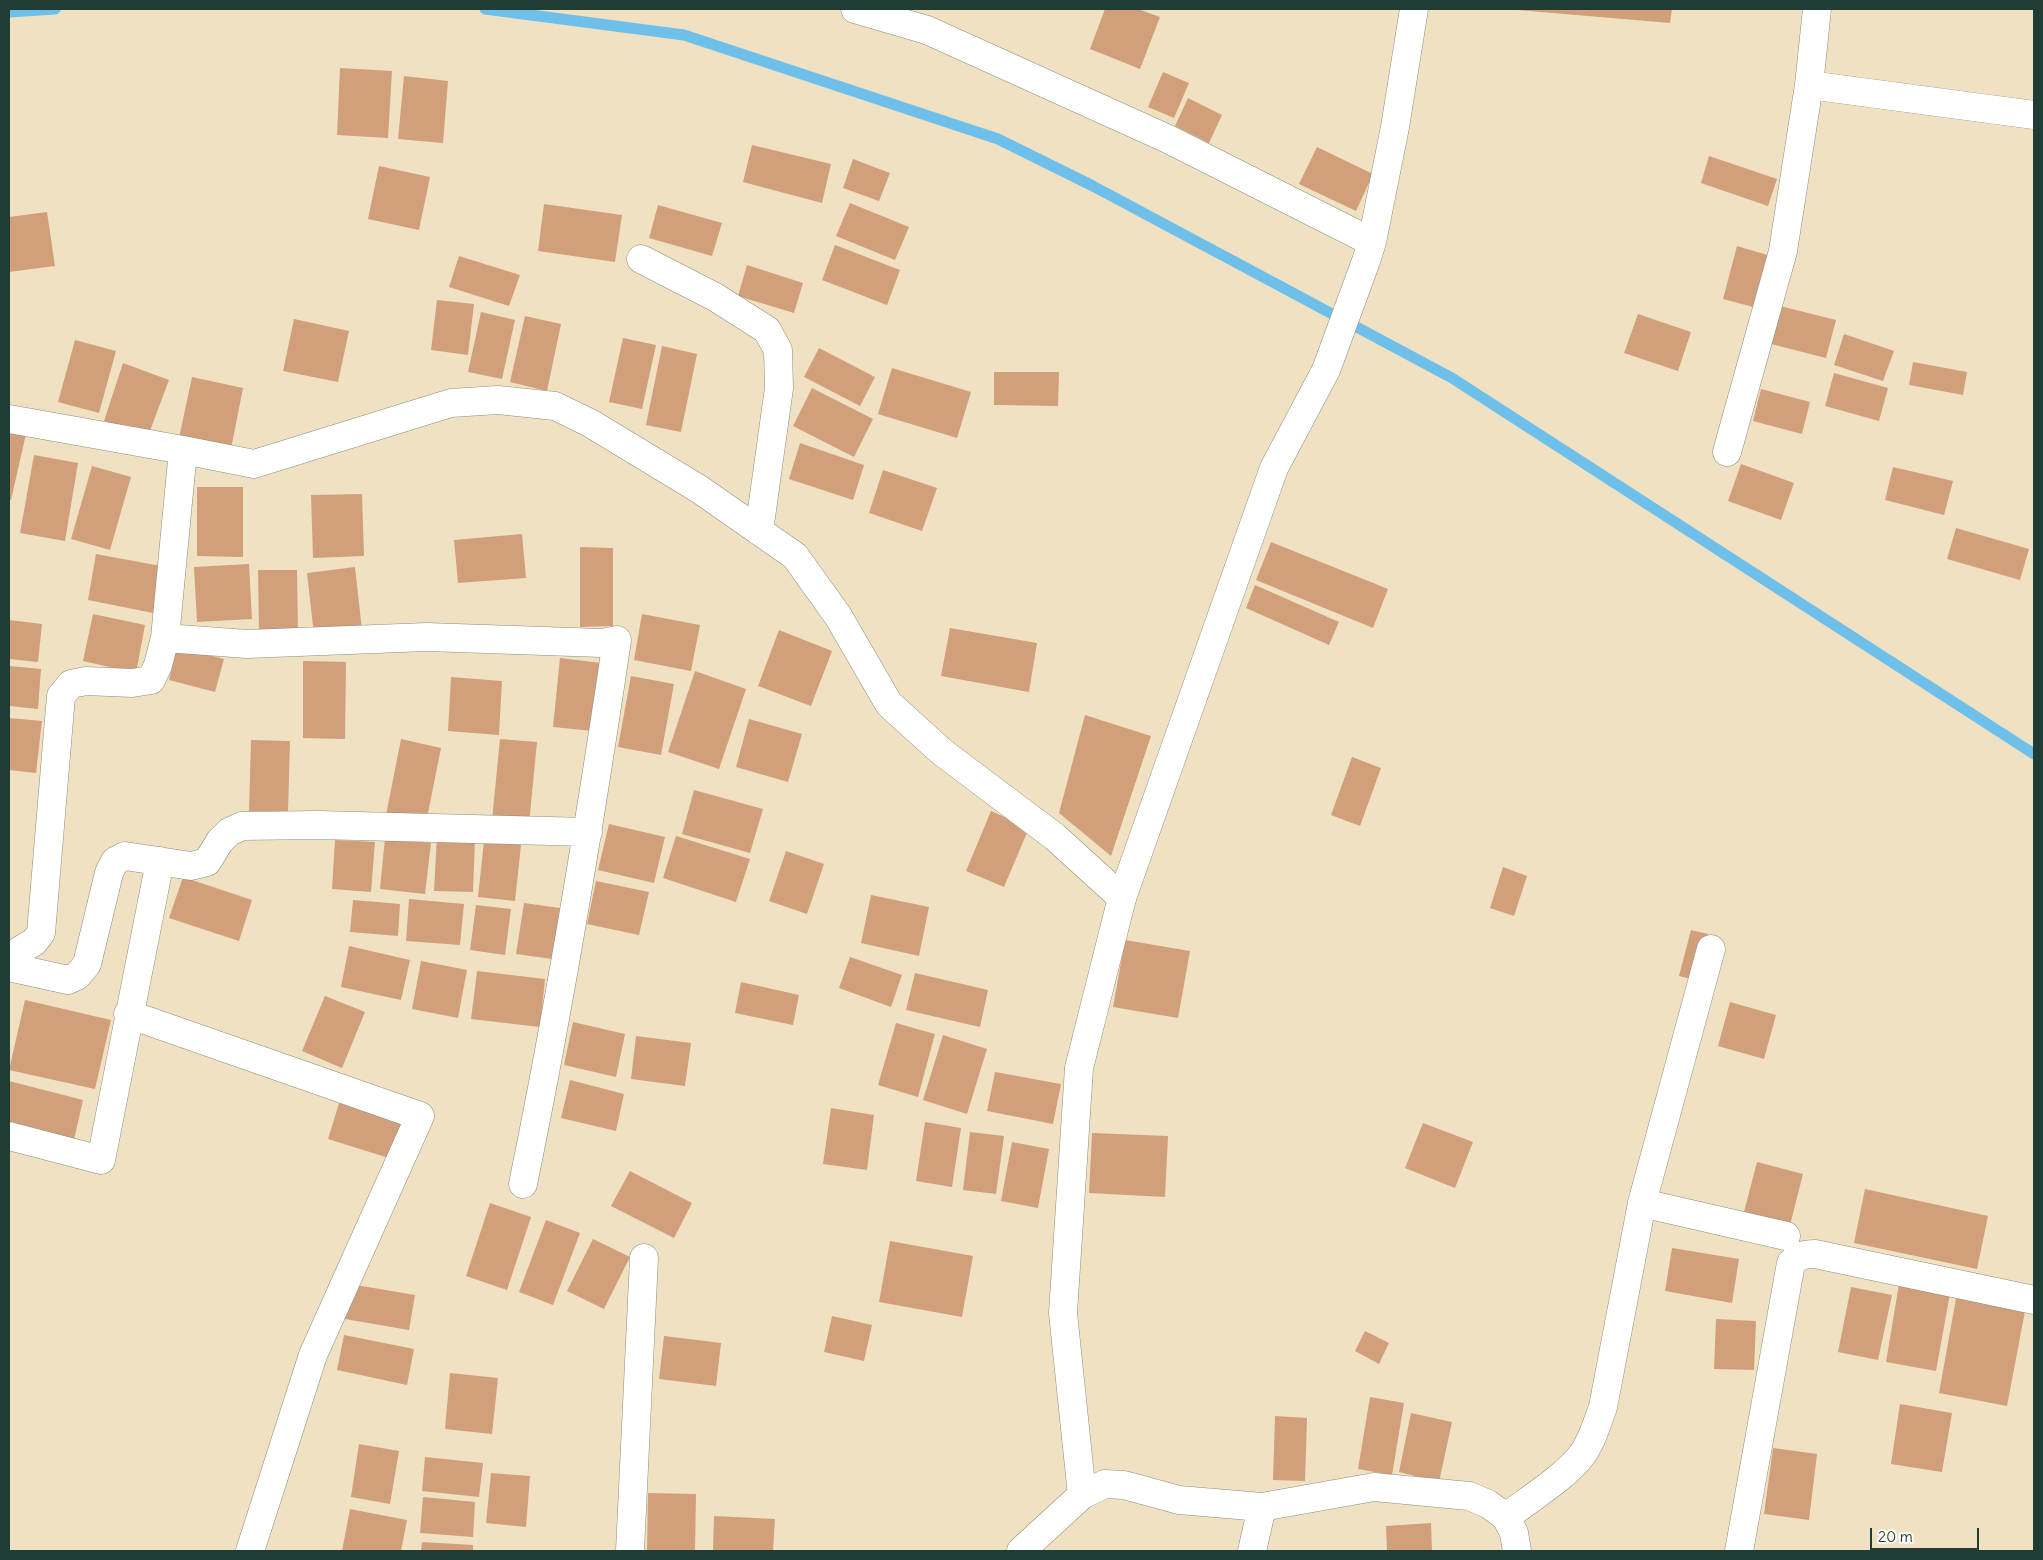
<!DOCTYPE html>
<style>
body{margin:0}
#map{position:relative;width:2043px;height:1560px;overflow:hidden;background:#f0e1c3;font-family:Delius,sans-serif}
canvas{display:block}
.frame{position:absolute;inset:0;border:10px solid #1f3d34;pointer-events:none}
.scale{position:absolute;left:1870px;top:1528px;width:109px;height:22px;box-sizing:border-box;border:2px solid #1f3d34;border-top:0;padding-left:6px;font-size:15px;line-height:18px;white-space:nowrap;color:#1f3d34;-webkit-text-stroke:4px #fdfcf7;paint-order:stroke}
</style>
<div id="map">
<canvas width="2043" height="1560"></canvas>
<div class="frame"></div>
<div class="scale">20 m</div>
</div>
<script>
const g = document.querySelector('canvas').getContext('2d');
g.lineJoin = 'round';
function stroke(path, color, width, dash) {
  g.strokeStyle = color;
  g.lineWidth = width;
  g.lineCap = dash ? 'butt' : 'round';
  g.setLineDash(dash || []);
  g.stroke(path);
}
function fillPath(path, color) {
  g.fillStyle = color;
  g.fill(path, 'evenodd');
}
stroke(new Path2D(`
 M485,9L684,35L998,139L1091,185L1452,378L2034,754
 M9,12L55,9`), '#6ec0ea', 11);
fillPath(new Path2D(`
 M1105,9H1138L1160,17L1140,69L1090,49Z
 M1506,9H1672L1670,23Z
 M340,68L392,71L388,138L337,135Z
 M1163,72L1189,83L1174,118L1148,107Z
 M404,76L448,81L443,143L398,139Z
 M1188,98L1222,115L1209,143L1175,126Z
 M752,145L831,164L822,203L743,182Z
 M1317,147L1373,174L1356,211L1299,184Z
 M1709,156L1777,179L1768,206L1701,183Z
 M853,159L890,173L879,201L843,188Z
 M379,166L430,177L419,230L368,219Z
 M850,203L909,227L895,260L836,236Z
 M544,204L622,215L615,262L538,251Z
 M658,205L722,223L712,256L649,238Z
 M47,212L55,266L9,272V217Z
 M835,245L900,270L887,305L822,280Z
 M1737,246L1771,256L1757,308L1723,299Z
 M459,256L520,275L509,306L449,287Z
 M747,265L803,283L794,313L738,296Z
 M437,300L474,304L468,355L431,350Z
 M1780,306L1836,320L1826,358L1771,344Z
 M481,312L515,320L502,379L468,372Z
 M1638,314L1691,332L1678,371L1624,353Z
 M525,316L561,324L547,391L510,382Z
 M294,319L349,331L338,382L283,371Z
 M1844,334L1894,351L1883,381L1834,365Z
 M623,338L656,345L642,409L609,402Z
 M75,340L116,351L99,413L58,402Z
 M662,346L697,354L681,432L646,425Z
 M819,348L875,377L860,406L804,377Z
 M1913,362L1967,372L1963,395L1909,385Z
 M123,363L169,380L148,436L104,421Z
 M892,368L971,392L957,438L878,414Z
 M994,372H1059L1058,406L994,405Z
 M1834,373L1888,388L1879,421L1825,406Z
 M192,377L243,388L231,449L179,438Z
 M812,388L873,419L854,457L793,426Z
 M1761,389L1810,402L1802,434L1753,421Z
 M9,430L26,434L11,500H9Z
 M800,443L864,465L853,500L789,479Z
 M34,455L78,463L65,541L20,533Z
 M1741,464L1794,483L1781,520L1728,501Z
 M92,466L131,477L110,550L71,539Z
 M1893,467L1953,481L1944,515L1885,500Z
 M883,470L937,488L922,531L869,513Z
 M197,487H243V557L197,556Z
 M362,494L364,556L313,558L311,495Z
 M1956,528L2029,549L2020,580L1947,559Z
 M522,534L526,578L458,583L454,540Z
 M1271,542L1388,589L1373,628L1256,580Z
 M580,547L613,548V626L580,627Z
 M96,554L161,566L153,613L88,600Z
 M249,564L252,619L197,622L194,567Z
 M355,567L362,630L314,635L307,573Z
 M258,570H297L298,634H259Z
 M1255,585L1339,622L1329,645L1246,608Z
 M93,614L145,625L136,673L83,661Z
 M642,614L700,625L691,671L634,660Z
 M9,620L42,624L38,662L9,659Z
 M950,628L1037,643L1029,692L941,676Z
 M779,630L832,651L811,706L758,686Z
 M177,647L224,659L215,692L169,680Z
 M560,658L601,663L593,731L553,727Z
 M303,661L346,662L345,739L303,738Z
 M9,666L41,669L38,709L9,706Z
 M695,671L746,689L719,769L668,752Z
 M631,676L674,684L661,755L618,747Z
 M451,677L502,681L499,735L448,731Z
 M1085,715L1151,736L1111,856L1059,813Z
 M9,718L42,721L36,773L9,770Z
 M749,719L802,734L788,782L736,767Z
 M401,739L441,748L426,823L386,815Z
 M500,739L537,742L529,824L492,820Z
 M251,740L290,741L288,812L249,811Z
 M1352,757L1381,768L1360,826L1331,815Z
 M694,790L763,809L750,853L682,834Z
 M991,811L1029,828L1004,887L966,871Z
 M609,824L665,837L654,883L598,870Z
 M437,836L475,838L473,892L434,891Z
 M676,836L750,859L736,902L663,878Z
 M385,838L431,843L425,894L380,889Z
 M335,840L375,842L371,892L332,889Z
 M484,841L521,845L515,901L478,897Z
 M786,851L824,864L807,914L769,901Z
 M1503,867L1527,876L1514,916L1490,908Z
 M183,877L252,900L239,941L169,918Z
 M596,881L649,892L639,935L587,924Z
 M871,895L929,907L919,956L861,943Z
 M409,899L464,904L460,945L406,941Z
 M353,900L400,904L398,936L350,932Z
 M524,903L560,908L552,959L516,954Z
 M476,905L511,909L505,955L470,950Z
 M1691,930L1708,934L1695,980L1679,976Z
 M1125,940L1190,951L1178,1018L1113,1007Z
 M349,946L410,960L401,1000L341,987Z
 M850,957L902,975L891,1007L839,988Z
 M421,961L467,970L458,1018L412,1009Z
 M477,971L545,979L540,1027L471,1019Z
 M915,973L988,990L980,1027L906,1010Z
 M741,982L799,995L793,1025L735,1013Z
 M325,996L365,1012L342,1068L302,1051Z
 M25,1000L111,1020L95,1089L9,1070Z
 M1730,1002L1776,1015L1764,1059L1718,1046Z
 M573,1022L625,1034L616,1077L564,1065Z
 M896,1023L935,1034L918,1097L878,1085Z
 M943,1035L987,1049L967,1114L923,1100Z
 M636,1036L691,1043L685,1086L631,1079Z
 M995,1072L1061,1084L1053,1124L987,1111Z
 M570,1080L624,1094L616,1131L561,1118Z
 M9,1081L83,1100L73,1144L9,1128Z
 M340,1100L404,1121L392,1159L328,1139Z
 M831,1108L874,1115L867,1170L823,1164Z
 M925,1122L961,1128L952,1187L916,1181Z
 M1423,1123L1473,1142L1455,1188L1405,1168Z
 M970,1132L1004,1136L996,1194L963,1190Z
 M1092,1133L1168,1136L1165,1197L1089,1193Z
 M1012,1142L1049,1149L1038,1208L1001,1201Z
 M1757,1162L1803,1174L1789,1229L1743,1216Z
 M630,1171L692,1203L674,1238L611,1206Z
 M1865,1189L1988,1216L1977,1269L1854,1243Z
 M490,1203L531,1217L507,1290L466,1276Z
 M546,1220L580,1233L553,1305L519,1292Z
 M593,1239L630,1257L604,1309L567,1291Z
 M890,1241L973,1256L962,1317L879,1302Z
 M1672,1248L1739,1259L1732,1303L1665,1291Z
 M1900,1278L1951,1288L1936,1371L1886,1362Z
 M350,1284L415,1295L409,1330L345,1319Z
 M1851,1287L1892,1295L1878,1360L1838,1352Z
 M1957,1293L2026,1306L2007,1406L1939,1393Z
 M832,1316L872,1325L864,1361L824,1352Z
 M1716,1319L1756,1321L1754,1370L1714,1369Z
 M1365,1331L1389,1343L1379,1364L1355,1351Z
 M344,1335L414,1349L407,1385L337,1370Z
 M664,1336L721,1343L716,1386L659,1379Z
 M450,1373L498,1378L492,1434L445,1429Z
 M1370,1397L1404,1403L1392,1475L1358,1469Z
 M1900,1404L1952,1413L1942,1472L1891,1464Z
 M1411,1413L1452,1422L1439,1482L1399,1472Z
 M1275,1416L1307,1418L1305,1481L1273,1480Z
 M359,1444L399,1451L390,1504L351,1497Z
 M1773,1448L1817,1454L1809,1520L1764,1514Z
 M425,1457L483,1463L479,1497L422,1491Z
 M491,1473L530,1476L526,1527L486,1523Z
 M648,1493L696,1494L695,1551H647Z
 M423,1497L475,1502L473,1537L420,1533Z
 M350,1509L407,1520L401,1551H342Z
 M714,1516L775,1519L773,1551H713Z
 M1431,1523L1432,1551H1387L1386,1526Z
 M422,1542L473,1545V1551H421Z`), '#d29f7b');
const street = new Path2D(`
 M1809,85L2034,115
 M641,259L715,297L767,330L778,350L779,388L759,531
 M9,419L183,450L254,464L451,403L498,400L555,406L590,423L699,489L795,556L838,616L889,704L942,752L1055,837L1122,898
 M1727,452L1783,251L1809,85L1817,9
 M165,638L247,644L427,637L602,643L617,640C590,822 560,1004 523,1184
 M1711,949L1642,1203L1786,1236
 M9,957L34,942L41,933L61,696L71,684L86,681L132,683L151,680L158,665L165,638L183,450
 M9,967L68,980L77,976L87,964L109,873L115,861L125,856L191,866L207,862L220,841L229,832L242,826L318,825L588,832
 M128,1014L420,1116L313,1355L250,1551
 M9,1136L101,1160L160,861
 M1506,1517C1527,1501 1566,1476 1581,1456C1592,1442 1597,1423 1603,1407L1642,1203
 M630,1551L644,1258
 M1252,1551L1262,1507
 M1739,1551L1791,1263C1798,1256 1804,1254 1815,1254L2034,1300`);
const secondary = new Path2D(`
 M855,9L927,30L1168,139L1372,242
 M1082,1495L1063,1313L1079,1068L1122,898L1274,468L1326,370L1366,261L1372,242L1395,127L1414,9
 M1021,1551L1082,1495L1105,1484L1124,1485L1179,1500L1262,1507L1374,1487L1469,1496L1488,1504L1506,1517L1514,1533L1517,1551`);
stroke(street, '#888f7c', 29);
stroke(secondary, '#888f7c', 29);
stroke(street, '#fff', 28);
stroke(secondary, '#fff', 28);
</script>
